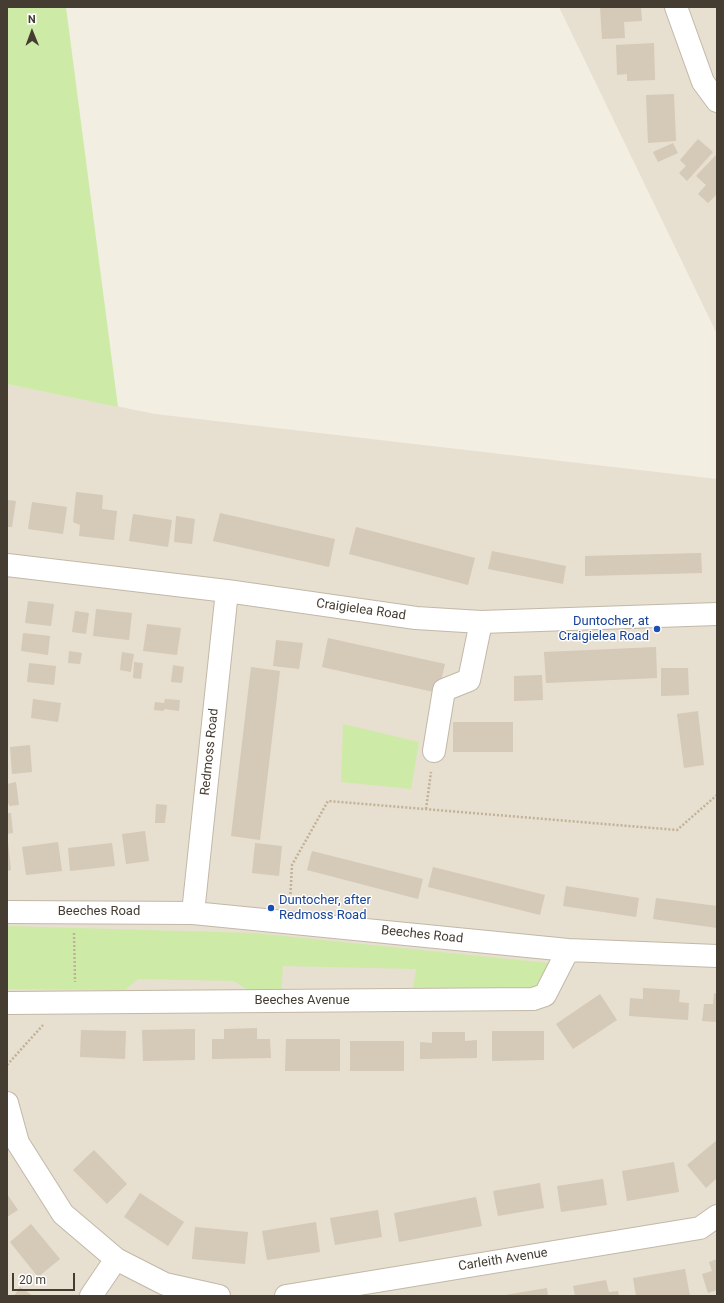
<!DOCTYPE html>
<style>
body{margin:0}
#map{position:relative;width:724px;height:1303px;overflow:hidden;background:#f3eee2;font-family:Roboto,sans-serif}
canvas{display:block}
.frame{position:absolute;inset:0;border:8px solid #453d32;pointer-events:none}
.north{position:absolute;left:12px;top:12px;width:40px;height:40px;-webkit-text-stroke:3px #fff;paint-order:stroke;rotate:359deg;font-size:11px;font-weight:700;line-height:16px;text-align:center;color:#453d32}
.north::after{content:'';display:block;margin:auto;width:14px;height:18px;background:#453d32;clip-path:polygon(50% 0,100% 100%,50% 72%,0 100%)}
.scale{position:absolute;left:12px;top:1273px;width:63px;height:18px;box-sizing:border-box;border:2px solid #453d32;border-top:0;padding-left:5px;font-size:12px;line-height:14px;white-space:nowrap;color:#453d32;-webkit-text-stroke:3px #fff;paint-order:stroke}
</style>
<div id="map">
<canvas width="724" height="1303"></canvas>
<div class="frame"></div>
<div class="north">N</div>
<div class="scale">20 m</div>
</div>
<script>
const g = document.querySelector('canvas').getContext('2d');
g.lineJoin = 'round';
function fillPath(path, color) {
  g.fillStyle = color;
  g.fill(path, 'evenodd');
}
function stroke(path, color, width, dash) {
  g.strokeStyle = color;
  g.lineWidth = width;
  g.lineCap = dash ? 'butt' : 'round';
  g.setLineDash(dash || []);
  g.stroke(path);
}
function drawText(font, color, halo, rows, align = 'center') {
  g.font = font + ' Roboto,sans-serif';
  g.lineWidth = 3;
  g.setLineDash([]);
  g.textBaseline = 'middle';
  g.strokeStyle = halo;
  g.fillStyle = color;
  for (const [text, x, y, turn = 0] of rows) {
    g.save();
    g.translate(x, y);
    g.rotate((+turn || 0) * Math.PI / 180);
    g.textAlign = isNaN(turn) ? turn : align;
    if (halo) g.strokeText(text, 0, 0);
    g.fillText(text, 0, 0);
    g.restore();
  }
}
fillPath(new Path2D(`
 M559,7H717V334Z
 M7,384L155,414L717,479V1296H7Z`), '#e7dfd0');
fillPath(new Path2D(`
 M7,7H66L118,407L7,384Z
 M343,724L419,742L411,789L341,782Z
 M7,926L254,933L548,963L550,969L541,983L530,990L413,989L416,969L283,966L281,991L248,990L234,981L138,979L125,990L7,989Z`), '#cdeba7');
fillPath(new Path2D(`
 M600,7H641L642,21L624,22L625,38L602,39Z
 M654,43L655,80L627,81V74L617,75L616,45Z
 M674,94L676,141L648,143L646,95Z
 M698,139L713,152L687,181L679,173L686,166L680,160Z
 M673,143L678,153L658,162L653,152Z
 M716,155L717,156V194L708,203L698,194L706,185L696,176Z
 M76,492L103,495L102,509L117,511L114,540L79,536L80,525L73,522Z
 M7,500L16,501L12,527H7Z
 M32,502L67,507L63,534L28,529Z
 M220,513L335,539L329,567L213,541Z
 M133,514L172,520L168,547L129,541Z
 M176,516L195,519L192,544L174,542Z
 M356,527L475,558L468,585L349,554Z
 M492,551L566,566L563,584L488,569Z
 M701,553L702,573L585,576V556Z
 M28,601L54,604L51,626L25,623Z
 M96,609L132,613L129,640L93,636Z
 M75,611L89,613L86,634L72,632Z
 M147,624L181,628L177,655L143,651Z
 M23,633L50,636L48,655L21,651Z
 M328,638L445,664L438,693L322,667Z
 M276,640L303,643L299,669L273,666Z
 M656,647L657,678L546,683L544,652Z
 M69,651L82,653L80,664L68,663Z
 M122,652L134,654L131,672L120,670Z
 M134,662L143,663L141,679L133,678Z
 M29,663L56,666L54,685L27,682Z
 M173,665L184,667L182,683L171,682Z
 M251,667L280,671L260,840L231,836Z
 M661,668H688L689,695L661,696Z
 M542,675L543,700L514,701V676Z
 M33,699L61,703L58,722L31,718Z
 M165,699L180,700L179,711L164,709V711L154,710L155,702L164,703Z
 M698,711L704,765L684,768L677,714Z
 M453,722H513V752H453Z
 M30,745L32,772L12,774L10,747Z
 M16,782L19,805L9,806V804H7V784Z
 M156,804L167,805L165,823H155Z
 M7,813H11L13,833L7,834Z
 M145,831L149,861L126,864L122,834Z
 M7,842H8L11,870L7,871Z
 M58,842L62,871L26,875L22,847Z
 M112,843L115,866L70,871L68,848Z
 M255,843L282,846L279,876L252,873Z
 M312,851L423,879L418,899L307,870Z
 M433,867L545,895L540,915L428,887Z
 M566,886L639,898L636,917L563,906Z
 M656,898L717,906V928L653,919Z
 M643,988L680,990L679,1002L689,1003L688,1020L629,1016L630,998L643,999Z
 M714,993L717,994V1022L702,1021L704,1004H713Z
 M600,994L617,1020L573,1049L556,1024Z
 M257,1028V1039H270L271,1058L212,1059V1039H224V1029Z
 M195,1029V1060L143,1061L142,1030Z
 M81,1030L126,1031L125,1059L80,1057Z
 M492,1031H544V1060L492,1061Z
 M432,1032H465V1041L477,1040V1058L420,1059V1042L432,1043Z
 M286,1039H340V1071H285Z
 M350,1041H404V1071H350Z
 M717,1140V1178L706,1188L687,1165Z
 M94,1150L127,1184L107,1204L73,1170Z
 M674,1162L679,1192L627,1201L622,1171Z
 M603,1179L607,1205L561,1212L557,1186Z
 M540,1183L544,1208L498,1216L493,1191Z
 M140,1193L184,1222L168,1246L124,1217Z
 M7,1194L18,1210L7,1217Z
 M476,1197L482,1226L399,1242L394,1213Z
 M378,1210L382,1237L335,1245L330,1218Z
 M316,1222L320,1252L267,1260L262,1231Z
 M31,1224L60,1259L38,1277L10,1242Z
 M195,1227L248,1232L245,1264L192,1259Z
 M717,1259V1290L708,1293L702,1274L712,1271L709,1262Z
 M685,1269L690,1296H636L633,1278Z
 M606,1280L609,1292L618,1291L619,1296H575L573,1286Z
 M20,1287L33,1296H14Z
 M547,1288L548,1296H505V1295Z`), '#d5c9b7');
const minor = new Path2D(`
 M676,7L703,82L717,101
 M7,565L227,591L416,618L481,622L717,614
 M434,751L444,690L469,680L481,622
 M7,912L193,913L568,950L717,956
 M193,913L227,591
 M7,1003L533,999L545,995L568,950
 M7,1103L18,1143L63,1214L116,1259L165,1284L219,1296
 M91,1296L116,1259
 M286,1296L700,1228L717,1216`);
stroke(minor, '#c2b8a7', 24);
stroke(new Path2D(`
 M426,809L431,772
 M290,902L292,865L328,801L677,830L717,795
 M74,933L75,982
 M7,1065L43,1025`), '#c2b195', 2.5, [2, 2]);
stroke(minor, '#fff', 22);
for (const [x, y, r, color] of [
 [657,629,4,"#1a4fb4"],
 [271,908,4,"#1a4fb4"]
]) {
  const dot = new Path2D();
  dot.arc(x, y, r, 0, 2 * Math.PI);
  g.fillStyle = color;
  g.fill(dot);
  stroke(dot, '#fff', 1.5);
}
drawText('13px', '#453d32', '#fff', [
 ["Craigielea Road",361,610,8],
 ["Redmoss Road",210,752,-84],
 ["Beeches Road",99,912],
 ["Beeches Road",422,935,6],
 ["Beeches Avenue",302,1001],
 ["Carleith Avenue",503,1260,-9]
]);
drawText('13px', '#164399', '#fff', [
 ["Duntocher, at",649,622],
 ["Craigielea Road",649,637],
 ["Duntocher, after",279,901,"left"],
 ["Redmoss Road",279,916,"left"]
], 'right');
</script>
